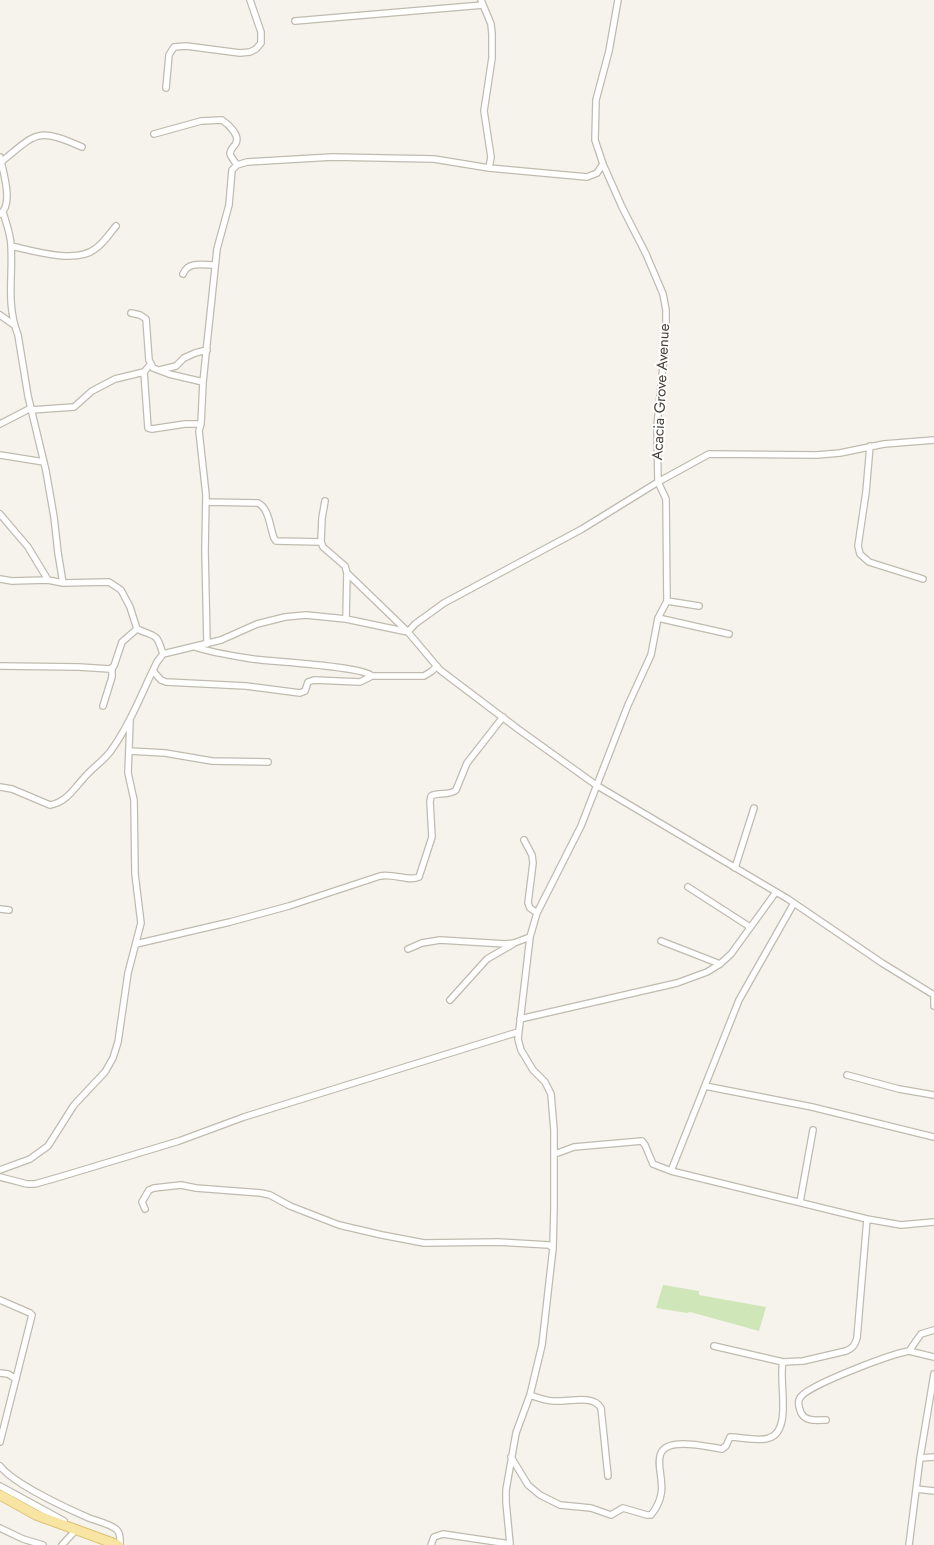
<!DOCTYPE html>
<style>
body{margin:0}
canvas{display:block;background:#f5f3ec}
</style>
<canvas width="934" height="1545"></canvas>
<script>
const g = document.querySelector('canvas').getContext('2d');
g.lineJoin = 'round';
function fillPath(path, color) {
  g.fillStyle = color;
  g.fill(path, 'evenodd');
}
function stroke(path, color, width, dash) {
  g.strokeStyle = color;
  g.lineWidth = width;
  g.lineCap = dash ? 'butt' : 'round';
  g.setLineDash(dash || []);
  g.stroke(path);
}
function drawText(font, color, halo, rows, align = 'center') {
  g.font = font + ' Jost,sans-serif';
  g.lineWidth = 4;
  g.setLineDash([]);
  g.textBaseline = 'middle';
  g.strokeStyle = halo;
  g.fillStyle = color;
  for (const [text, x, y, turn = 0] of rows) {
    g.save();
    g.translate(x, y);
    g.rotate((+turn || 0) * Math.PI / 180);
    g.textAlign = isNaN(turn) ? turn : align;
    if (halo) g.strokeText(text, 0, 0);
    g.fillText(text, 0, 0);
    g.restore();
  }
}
fillPath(new Path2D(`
 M663,1285L699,1291V1295L766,1307L759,1331L690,1312L687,1313L656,1308Z`), '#cfe6b8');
const street = new Path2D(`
 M481,0L491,24L492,34V58L484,111L491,157L489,168
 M295,21L483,5
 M166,88L169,55L174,47L186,46L240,53L250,52L256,49L261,43V32L250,0
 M154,134L201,121L222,120C228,124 240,135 236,143C234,147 230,149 230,154C231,157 235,162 237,165
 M0,157C3,171 14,205 0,214
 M1,162C37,133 36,127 82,147
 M3,212C6,223 11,235 11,246C13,278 6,304 18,335L28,396L46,471L54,517L58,553L63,583
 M11,246C34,251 76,264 95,249C104,243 109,234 116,226
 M183,274C188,261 203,265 215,265
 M131,313L140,315L146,319L149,360L153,368L169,374L203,382
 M0,315L14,325
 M150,365L144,372L148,428L152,429L185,424H201
 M160,370L176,366L184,358L195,353L207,350
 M31,410L74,407L92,391L115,379L144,372
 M0,424L31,408
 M870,446L866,492L858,546L860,554L869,562L923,579
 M0,455L44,462
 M325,501L322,518L321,542L323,547L345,566L347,573L346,619
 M206,502L258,503C269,508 270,528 274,538L276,541L321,542
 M0,514L28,547L48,580
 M347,573L408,632L415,624L444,603L582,529L658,482L709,454L817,455L840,453L884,444L934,440
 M0,579L12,581L48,580L63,583L109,582L121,590L130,607L137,629C157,638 156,632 163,654
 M667,601L699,606
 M658,618L729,634
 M207,644L205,550L206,495L199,431L201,424L203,382L217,249L229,205L232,170L237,165L247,162L332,157L434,159L489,168L587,177L597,173L603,164
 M195,647C213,653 234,656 253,659C273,662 362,666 372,676
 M0,666L79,667L110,669L114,666L122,642L137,629
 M153,671L161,680L166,682L246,686L300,693L305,691L308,682L314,680L360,682L372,676H424L432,671L437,666
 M103,706L112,677V668
 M129,751L165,753L212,761L268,762
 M0,787L12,789L50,805C66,802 73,790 83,779C91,769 102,762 110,752C130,725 142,692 157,662L163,654L221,640L257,624L285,617L306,615L346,619L408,632L440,670L518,729L596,785L788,899L882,963L934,995
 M524,840L532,855L533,863L528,903L530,908L537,913
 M735,868L754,808
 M688,887L750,927
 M0,909L9,910
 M661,941L720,964
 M136,944L230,922L289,906L380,876C393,873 409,882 419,877L432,837L430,802L431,796C439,792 449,796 456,790L467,763L503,717
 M408,949L422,943L440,940L506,944L514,943L530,937
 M934,995V1006
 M450,1000L487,959L513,944
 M520,1019L677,983L707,972L720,964L731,954L776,892
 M847,1075L899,1089L934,1095
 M705,1086L812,1107L934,1137
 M555,1154L574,1147L642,1141L645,1145L653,1164L671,1171L867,1219L901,1225L934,1222
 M0,1170L30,1159L48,1146L74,1105L105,1072L113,1058L118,1042L128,973L141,923L135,874L134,800L128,773L130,721
 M671,1171L739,1000L794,903
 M0,1177L27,1184H35L63,1176L179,1141L244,1117L518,1032
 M800,1202L813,1130
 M145,1209L142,1202L149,1190L154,1188L181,1185L196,1188L261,1193L270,1195L290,1206L339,1225L382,1235L424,1243L498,1242L549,1245L553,1248
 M0,1300L30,1313L32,1315L0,1442
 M714,1346L783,1362L803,1361L846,1351C853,1348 855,1345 857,1338L867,1219
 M909,1351L934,1357
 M0,1373L8,1374L16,1379
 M530,1395C538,1398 546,1401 554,1401C568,1402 593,1394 601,1408L608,1476
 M826,1420C817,1420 806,1422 801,1413C799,1408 797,1402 800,1398C805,1386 894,1353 909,1351L921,1334L934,1330
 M511,1457L528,1485L540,1495L560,1505L591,1508L611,1515L623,1508L647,1515H651C655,1510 660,1501 661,1494C666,1475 644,1444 683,1444C697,1444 709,1447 722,1449L726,1446L730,1437C742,1437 758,1442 769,1438C793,1431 778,1380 783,1362
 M920,1458L934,1457
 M0,1466C14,1484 66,1508 89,1518C97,1521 111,1524 117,1530C121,1534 120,1540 120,1545
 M0,1486L64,1521
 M916,1489L934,1491
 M0,1528L23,1539L43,1545
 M62,1545L75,1531L76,1528
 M431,1545L434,1537L443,1534L510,1544L506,1502V1490L516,1433L530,1395L542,1345L553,1248L554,1208V1130L551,1094L545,1082L533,1070L521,1050L518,1039L530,937L537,913L581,826L628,705L651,655L658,618L667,601L666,499L658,482L657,426L666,337V310L663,294L646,254L622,207L603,164L595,140L596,100L609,51L618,0
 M909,1545L920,1458L934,1374`);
const primary = new Path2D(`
 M0,1495L36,1515L118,1545`);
stroke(street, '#c0bbaf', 8);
stroke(primary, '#ddc272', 11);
stroke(street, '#fff', 5.5);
stroke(primary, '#f8e4a3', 9);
drawText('15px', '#49443a', '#fff', [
 ["Acacia Grove Avenue",662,392,-87]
]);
</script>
